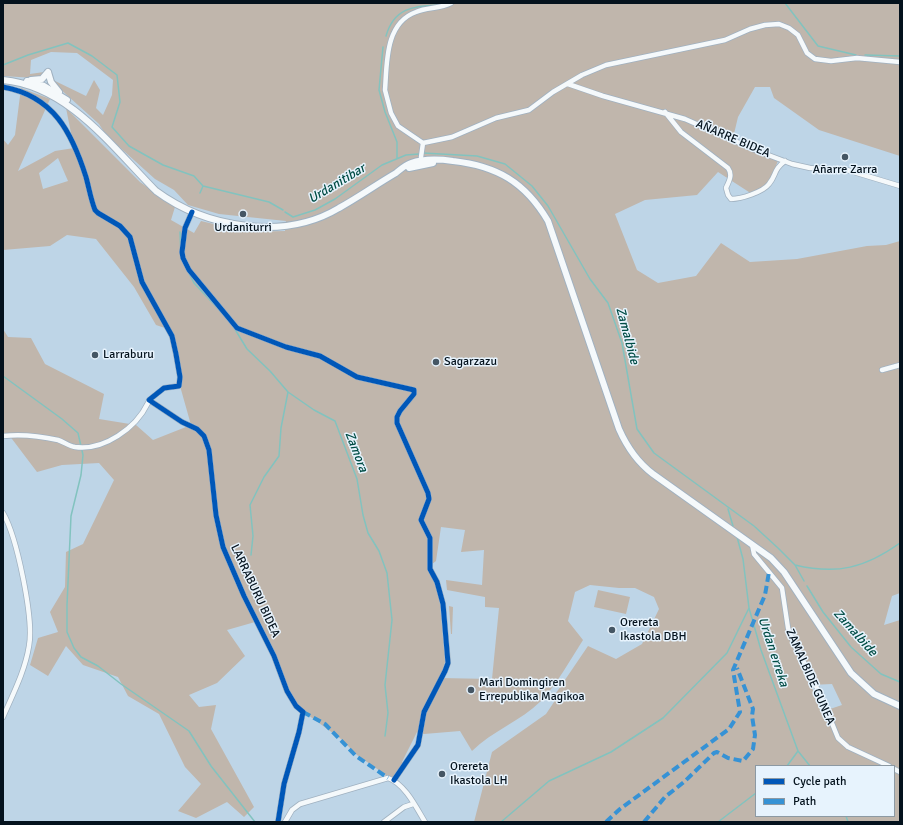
<!DOCTYPE html>
<meta charset="utf-8">
<style>
body{margin:0}
#map{position:relative;width:903px;height:825px;overflow:hidden;background:#bed5e7;font-family:Signika,sans-serif}
canvas{display:block}
.frame{position:absolute;inset:0;border:4px solid #04121d;pointer-events:none}
.legend{position:absolute;left:755px;top:765px;width:140px;height:52px;box-sizing:border-box;background:#e7f3fd;border:1px solid #8c99a3;margin:0;padding:5px 7px;list-style:none;font-size:12px;color:#04121d}
.legend li{display:flex;align-items:center;gap:8px;height:20px}
.legend b{width:20px;border:1px solid #8c99a3}
</style>
<div id="map">
<canvas width="903" height="825"></canvas>
<div class="frame"></div>
<ul class="legend">
<li><b style="height:5px;background:#0057b8"></b>Cycle path</li>
<li><b style="height:5px;background:#3692d5"></b>Path</li>
</ul>
</div>
<script>
const g = document.querySelector('canvas').getContext('2d');
g.lineJoin = 'round';
function fillPath(path, color) {
  g.fillStyle = color;
  g.fill(path, 'evenodd');
}
function stroke(path, color, width, dash) {
  g.strokeStyle = color;
  g.lineWidth = width;
  g.lineCap = dash ? 'butt' : 'round';
  g.setLineDash(dash || []);
  g.stroke(path);
}
function drawText(font, color, halo, rows, align = 'center') {
  g.font = font + ' Signika,sans-serif';
  g.lineWidth = 3;
  g.setLineDash([]);
  g.textBaseline = 'middle';
  g.strokeStyle = halo;
  g.fillStyle = color;
  for (const [text, x, y, turn = 0] of rows) {
    g.save();
    g.translate(x, y);
    g.rotate((+turn || 0) * Math.PI / 180);
    g.textAlign = isNaN(turn) ? turn : align;
    if (halo) g.strokeText(text, 0, 0);
    g.fillText(text, 0, 0);
    g.restore();
  }
}
fillPath(new Path2D(`
 M3,3H900V156L819,130L774,98L770,87H755L738,117L733,138L779,158L769,184L752,194L718,172L697,195L645,200L615,214L637,270L658,283L696,276L721,243L750,262L797,259L867,246L886,245L900,241V593L892,596L884,625L900,620V822H474L492,752L546,714L556,699L554,696L588,646L616,659L642,644L659,609L654,597L635,588H619L590,585L575,592L568,621L583,640C570,660 558,683 541,701C521,721 492,731 472,751L460,731L424,734L417,732L402,762L406,764L393,780L357,755L341,739L308,715L291,700L257,617L255,622L227,630L245,656L217,683L189,695L199,707L216,705L211,729L254,807L244,817L227,802L196,818L178,811L201,784L185,767L159,714L128,696L118,677L83,665L66,646L48,676L30,665L38,638L58,632L50,612L65,587L66,552L83,544L114,480L99,463L62,465L37,472L9,435L3,438V329L8,337L31,338L45,364L104,394L99,419L136,425L153,440L191,425L180,386L171,330L156,325L134,287L96,239L67,235L50,246L3,250V139L8,145L15,135L21,88L50,99L18,171L55,151L74,148L66,108L140,182L175,207L171,220L194,233L201,221L247,232L285,231L286,221L219,214L188,205L174,190L155,179L106,135L99,124L58,87L53,80L86,96L94,80L100,90L96,108L103,115L112,95L113,80L77,53L51,52L31,60L30,74L44,72L41,76L34,78L3,76ZM58,158L68,181L43,189L39,173ZM441,527L465,530L461,552L484,550L482,585L446,580L447,590L485,597V607L499,608L492,679L440,678L445,662L440,604L436,584L427,568L436,561ZM832,684L842,705L821,712L811,685ZM756,766H894V816H756Z
 M598,590L630,597L626,614L594,607Z
 M449,606L453,607L452,634H451Z`), '#c0b6ac');
stroke(new Path2D(`
 M785,3L818,46L856,55
 M386,36C394,8 413,6 438,5L442,3
 M383,47L379,90L385,112L397,142V158
 M865,55L900,56
 M3,65L28,55L68,43L92,56L117,75L120,102L112,127L129,146L163,165L194,176L203,186L269,202L283,210
 M423,153L477,156L505,164L532,186L548,206L590,279L608,303L622,343L637,429L654,453L754,526L778,548L795,565L804,581
 M200,193L203,186
 M285,212L293,217L315,210L335,199L382,165L406,155L419,154
 M180,232L181,257
 M184,264L194,283L223,314
 M233,326L247,349L270,371L288,392L314,410L335,421L357,479L363,515L368,533L379,551L387,573L392,620L385,685L388,713L385,736
 M3,376L62,419L78,433L83,455L81,475L71,516L67,605V632L74,648L81,657L98,666L121,684L189,731L211,766L255,822
 M728,509L733,526
 M737,537L743,559L749,608L761,650L798,751L810,766
 M251,555L253,536L250,505L264,477L279,456L281,428L288,392
 M795,565C837,575 865,568 900,543
 M807,586L823,612L851,647L881,674L900,682
 M787,766L798,751
 M846,816L848,822
 M501,822L549,781L611,752L663,718L727,653L749,608
 M718,822L756,793`), '#82c3bf', 1.5);
const minor = new Path2D(`
 M568,84L603,96L685,119L755,150L792,164L810,168L847,170L900,186
 M3,87C54,96 72,133 86,177C89,188 91,200 95,210L98,213L120,226L130,237L142,282L172,336L176,354L180,377L179,386L164,388L149,400L182,422L197,429L204,436L209,450L216,515L223,547L244,596L274,656L287,691L296,706L303,712L299,732L284,784L278,822
 M665,112L681,132L728,168C733,175 729,181 726,188L728,195L731,199C741,199 763,192 769,184C777,174 773,170 785,161
 M423,143L452,137L496,118L529,110L553,92L582,75L606,65L725,40L750,29L765,25L779,24L789,28L798,35L807,53L815,59L831,61L857,58L900,62
 M421,157L423,143L398,126L391,113L385,90C387,63 385,23 416,12C428,7 440,9 451,3
 M192,212L185,228L182,252L183,258L189,270L237,328L286,347L320,356L357,377L414,390V394L400,411L397,417V423L428,493L429,499L421,520L430,538V569L437,582L443,604L448,663L445,671L424,712L418,745L394,780
 M882,370L900,365
 M3,436C21,434 40,436 58,440C64,442 69,446 75,447C104,451 136,428 148,403
 M3,513C17,537 34,619 29,646C25,671 13,694 3,717
 M752,544L754,554L782,588L788,628L792,639L820,694L838,738L848,747L889,766
 M894,769L900,772
 M285,822L292,810L300,804L388,778C405,784 416,807 425,822
 M384,822L404,807L413,804`);
const secondary = new Path2D(`
 M48,72L51,82L59,92
 M3,80C69,86 113,148 156,191C206,228 284,241 339,208C359,197 377,184 396,173C401,169 405,165 411,163C425,158 439,159 453,161C497,166 525,182 548,221L619,429C627,447 637,462 653,474L771,558L784,572L851,673L874,694L900,706
 M31,80L42,79L48,72
 M27,81L44,86L67,100
 M409,168L433,163`);
stroke(minor, '#a0b1c0', 6);
stroke(secondary, '#a0b1c0', 8);
stroke(minor, '#f5f9fb', 4.5);
stroke(secondary, '#f5f9fb', 6);
stroke(new Path2D(`
 M303,712L325,724L356,756L388,778
 M606,822L620,809L729,729L740,712L733,670L765,595L769,572
 M644,822L665,797L684,782L714,753L717,752L728,758L743,761L753,749L755,735L752,716L753,709L737,668`), '#3692d5', 4, [8, 4]);
stroke(new Path2D(`
 M3,87C54,96 72,133 86,177C89,188 91,200 95,210L98,213L120,226L130,237L142,282L172,336L176,354L180,377L179,386L164,388L149,400L182,422L197,429L204,436L209,450L216,515L223,547L244,596L274,656L287,691L296,706L303,712L299,732L284,784L278,822
 M192,212L185,228L182,252L183,258L189,270L237,328L286,347L320,356L357,377L414,390V394L400,411L397,417V423L428,493L429,499L421,520L430,538V569L437,582L443,604L448,663L445,671L424,712L418,745L394,780`), '#0057b8', 5);
for (const [x, y, r, color] of [
 [845,157,4,"#455664"],
 [243,214,4,"#455664"],
 [95,355,4,"#455664"],
 [436,362,4,"#455664"],
 [612,630,4,"#455664"],
 [471,690,4,"#455664"],
 [442,774,4,"#455664"]
]) {
  const dot = new Path2D();
  dot.arc(x, y, r, 0, 2 * Math.PI);
  g.fillStyle = color;
  g.fill(dot);
  stroke(dot, '#e7f3fd', 1.5);
}
drawText('12px', '#04121d', '#e7f3fd', [
 ["AÑARRE BIDEA",733,139,23],
 ["LARRABURU BIDEA",255,591,65],
 ["ZAMALBIDE GUNEA",810,677,66]
]);
drawText('12px', '#04121d', '#e7f3fd', [
 ["Añarre Zarra",845,170,"center"],
 ["Urdaniturri",243,228,"center"],
 ["Larraburu",103,355],
 ["Sagarzazu",444,362],
 ["Orereta",620,623],
 ["Ikastola DBH",620,637],
 ["Mari Domingiren",479,683],
 ["Errepublika Magikoa",479,697],
 ["Orereta",450,767],
 ["Ikastola LH",450,781]
], 'left');
drawText('italic 13px', '#004c44', '#e7f3fd', [
 ["Urdanitibar",337,184,-31],
 ["Zamalbide",627,336,75],
 ["Zamora",356,452,69],
 ["Zamalbide",855,633,48],
 ["Urdan erreka",773,652,72]
]);
</script>
